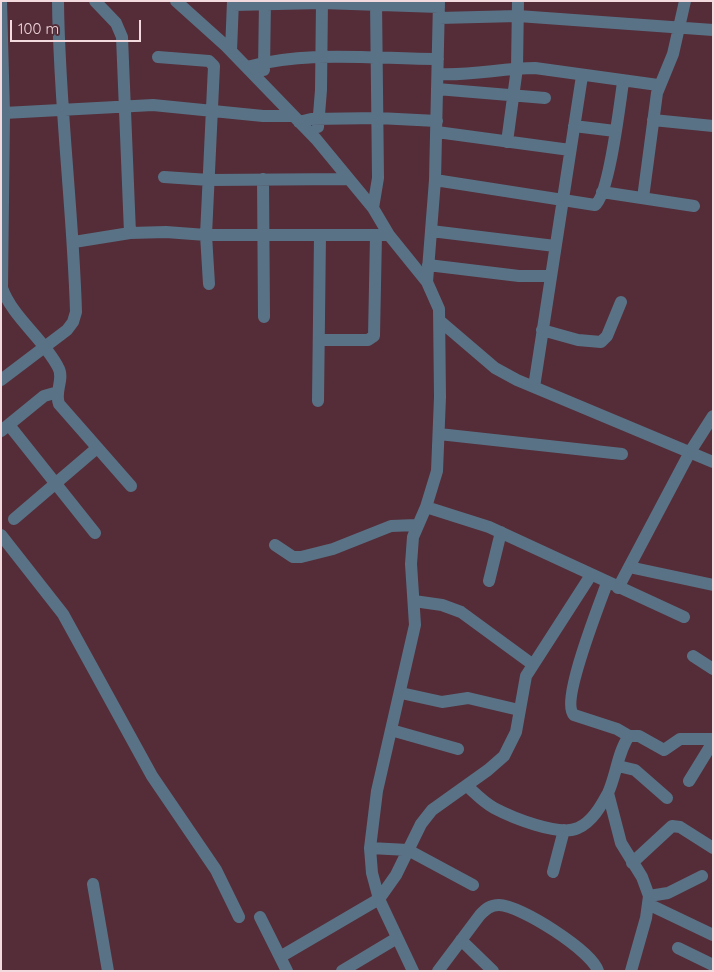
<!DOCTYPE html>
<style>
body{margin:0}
#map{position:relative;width:714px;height:972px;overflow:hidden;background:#542d38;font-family:Quicksand,sans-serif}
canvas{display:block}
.frame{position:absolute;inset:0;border:2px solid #f3dadf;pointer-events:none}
.scale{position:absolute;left:10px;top:20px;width:131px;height:22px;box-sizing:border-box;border:2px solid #f3dadf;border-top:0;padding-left:6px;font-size:15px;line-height:18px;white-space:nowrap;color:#f3dadf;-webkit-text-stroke:4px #542d38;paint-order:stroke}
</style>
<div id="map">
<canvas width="714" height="972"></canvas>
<div class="frame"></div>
<div class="scale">100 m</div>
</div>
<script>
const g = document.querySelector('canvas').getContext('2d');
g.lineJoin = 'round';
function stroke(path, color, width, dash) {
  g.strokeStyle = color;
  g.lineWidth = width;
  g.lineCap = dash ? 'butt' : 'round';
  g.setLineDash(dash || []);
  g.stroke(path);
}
stroke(new Path2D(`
 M1,1L4,113L2,288C13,318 43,338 58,367C65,379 54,391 59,404L131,486
 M95,1L116,23L122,37L130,233
 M176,1L226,46L316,139L373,208L389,235L427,282L439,309L440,397L437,471L426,507L413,537L411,564L415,625L377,791L370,848L372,873L379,899L413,971
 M233,5L322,3L439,7
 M439,18L518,16L713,30
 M231,51L233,1
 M158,57L209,61L214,66L206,235L209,284
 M247,67C307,50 376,59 438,59
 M264,70L265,1
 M438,74C471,76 502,68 535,68L658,85
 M437,89L545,98
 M4,113L153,105L263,116H293
 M653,120L713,126
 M299,122L311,119L378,118L437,121
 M574,126L615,131
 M318,127L321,90L322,1
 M437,132L570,150
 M507,142L517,68L518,1
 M164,177L209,180L348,179
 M263,179L264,317
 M435,180L595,205C609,195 620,103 623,82
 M602,192L694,206
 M643,198L657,93L673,54L685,1
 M373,208L378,178L376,1
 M431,231L555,246
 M74,242L130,233L166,232L206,235H389
 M428,265L519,276H550
 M427,282L435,180L439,1
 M440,321L495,368L517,380L713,462
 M542,330L578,340L601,342L607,336L621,302
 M320,340H368L374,336L376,235
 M1,380L67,330L73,322L76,312C73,208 59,105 58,1
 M534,387L582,76
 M318,401L320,235
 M9,425L95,533
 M1,431L44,396L58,392
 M439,434L622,454
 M426,507L489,527L684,617
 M14,519L97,448
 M1,535L63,614L152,776L216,870L239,917
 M275,545L293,557H301L333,549L391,526L416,525
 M629,567L713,585
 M489,581L501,532
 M607,583C600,603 560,702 574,715L617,729L629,736
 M618,588L690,452L713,416
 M414,601L442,605L461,612L532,664
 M693,656L713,669
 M401,693L442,702L468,698L519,710
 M391,730L458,749
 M618,766L635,770L667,798
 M689,781L713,742
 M467,786C475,793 483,802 494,808C511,817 559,837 578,828C592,822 601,806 608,793C616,776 618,751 629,736H639L664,750L680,739H713
 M608,793L621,843L642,877L649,896L646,918L631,971
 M370,848L408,850L473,885
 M632,863L672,826L680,827L713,848
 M553,872L564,830
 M93,884L108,971
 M649,896L668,893L702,876
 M648,904L713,935
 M260,917L287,971
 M461,940L493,971
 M678,948L713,965
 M280,957L379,899L396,875L421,824L432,810L488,770L504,756L516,732L526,676L591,575
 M342,971L397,938
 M438,971L480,915C486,909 490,905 499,905C520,905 592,951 598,971`), '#5a7286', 12);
</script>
